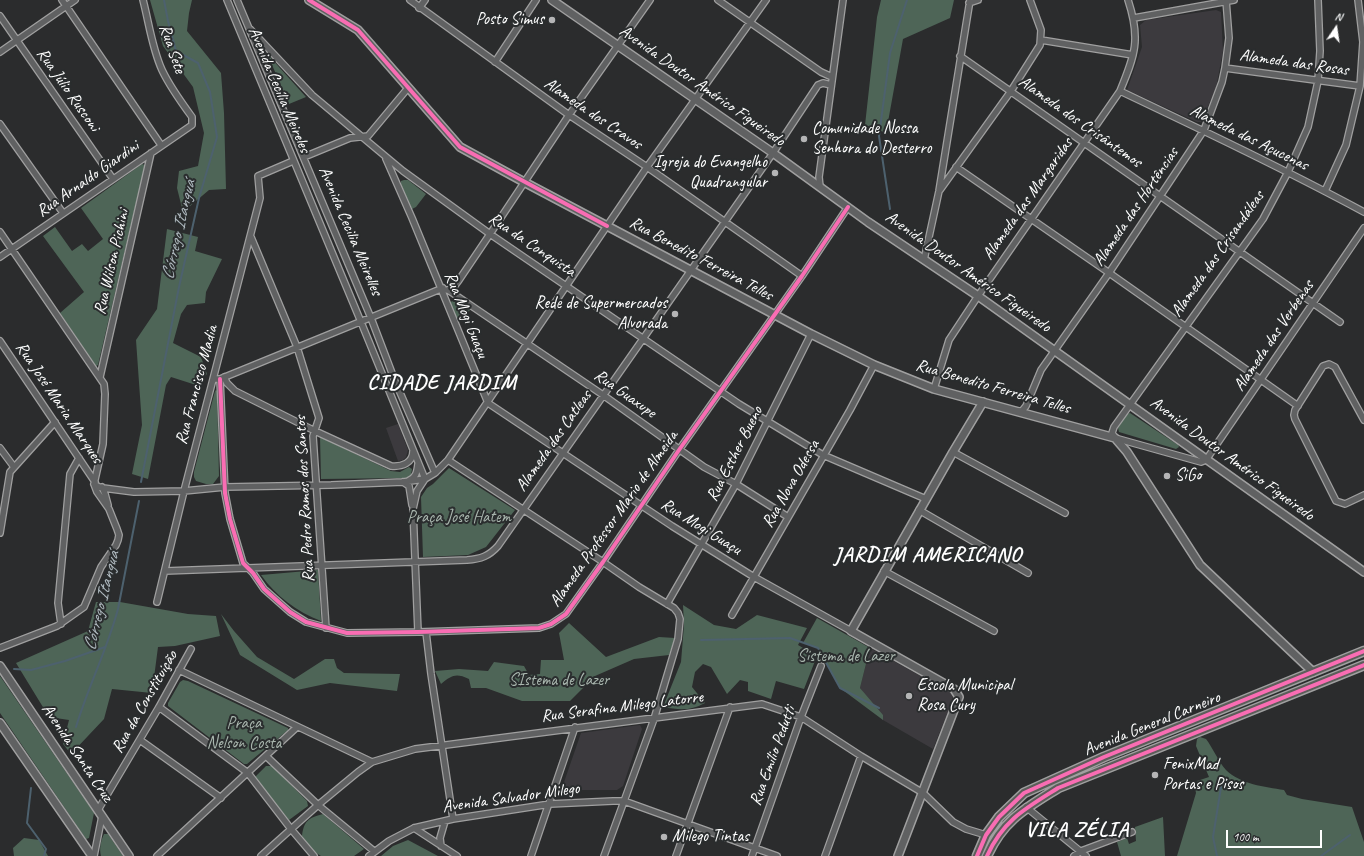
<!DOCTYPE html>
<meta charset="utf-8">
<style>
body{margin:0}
#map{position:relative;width:1364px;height:856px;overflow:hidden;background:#2b2c2d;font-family:Caveat,sans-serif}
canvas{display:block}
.north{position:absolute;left:1316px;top:8px;width:40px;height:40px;-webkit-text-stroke:3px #2a2d2e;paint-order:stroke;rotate:13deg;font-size:11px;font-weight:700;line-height:16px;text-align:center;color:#fff}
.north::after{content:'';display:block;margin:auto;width:14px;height:18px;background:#fff;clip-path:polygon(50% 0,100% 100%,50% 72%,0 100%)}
.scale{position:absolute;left:1226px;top:830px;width:96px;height:18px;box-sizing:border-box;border:2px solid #fff;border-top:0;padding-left:5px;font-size:12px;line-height:14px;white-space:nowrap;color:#fff;-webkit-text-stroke:3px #2a2d2e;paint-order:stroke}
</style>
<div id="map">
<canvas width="1364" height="856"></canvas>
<div class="north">N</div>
<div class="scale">100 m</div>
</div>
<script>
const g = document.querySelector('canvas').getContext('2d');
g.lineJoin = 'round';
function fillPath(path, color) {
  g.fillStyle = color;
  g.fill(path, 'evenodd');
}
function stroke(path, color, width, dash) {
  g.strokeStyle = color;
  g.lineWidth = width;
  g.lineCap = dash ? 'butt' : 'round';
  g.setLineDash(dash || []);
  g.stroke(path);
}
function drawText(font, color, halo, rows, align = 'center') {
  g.font = font + ' Caveat,sans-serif';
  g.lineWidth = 4;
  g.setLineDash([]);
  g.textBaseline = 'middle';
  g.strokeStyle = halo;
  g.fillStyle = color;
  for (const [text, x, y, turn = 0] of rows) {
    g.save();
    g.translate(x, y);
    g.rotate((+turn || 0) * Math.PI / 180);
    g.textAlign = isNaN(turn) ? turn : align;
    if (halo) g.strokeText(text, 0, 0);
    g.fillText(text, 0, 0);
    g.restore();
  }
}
fillPath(new Path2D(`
 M1216,10L1221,12L1223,51L1216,88L1201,122H1197L1127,90L1142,47L1140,25L1146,20Z
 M398,424L408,450L406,457L403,460L398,461L386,428Z
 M870,648L951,693L953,699L933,749L883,720L860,688Z
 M640,725L642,729L623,786L617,790H565L562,788L581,733Z`), '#3c3a3e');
fillPath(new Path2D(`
 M150,0H192L189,13L187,31L221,73L224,113L226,189L209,190L183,212L177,188L179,171L198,166L204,133L193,87L163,46Z
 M881,0H954L950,18L903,39L886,133L865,125L877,17Z
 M270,57L306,97L289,104L269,58Z
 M142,164L145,165L98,365L96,366L60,313L84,292L43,236L55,227L72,251L82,244L88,251L103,239L81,208Z
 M404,180H408L426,194L416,207L412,209L401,185V181Z
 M167,229L198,237L195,251L222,259L206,292L205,303L187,305L181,314L173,343L201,357L207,374L196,385L171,377L166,385L148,479L132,474L142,425L136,340L157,309Z
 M453,301L470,310L458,323L449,304L450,302Z
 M216,390L217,391L219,476L213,484H206L196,481L194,477V472L215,391Z
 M1130,413L1178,445L1179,447L1176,449L1119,432L1118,428L1127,414Z
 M320,437L391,471L400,472L409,467L412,469L411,475L407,478L321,479Z
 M449,468L515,510L486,547L468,555L423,557L421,497L427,488L433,484Z
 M318,570L321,621C297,612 276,596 261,575Z
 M96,602H120L188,614L216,616L220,636L175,646L158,647L152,693L112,689L104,719L71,754L63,744L69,720L49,717L16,663L88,631Z
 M683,605L714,625L736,629L757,615L807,628L798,645L817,656L804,689L776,681L771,699L748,691V682L740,680L727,694L711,667L703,664L695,672L692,687L705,703C690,711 680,710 663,707L681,662L684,625Z
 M221,614L234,631L257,657L294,679L325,659H334L337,668L344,673L400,674L397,691L330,683L297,690L240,655Z
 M817,618L870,648L860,688L883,715V720L840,688L818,648L803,643Z
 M569,623L606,657L659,637L675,638L669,655L634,659L595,676L570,701H522L486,688H471L469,679C456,673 452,675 441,684L435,671L459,669L488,671L494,662L524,666L529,675L540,674L541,660H564L559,633Z
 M0,676L94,813L89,838L86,839L0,713Z
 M183,680L188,681L288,728V730L247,764H244L168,706V703L180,682Z
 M1200,737L1206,739C1213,748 1218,761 1226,770C1240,784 1265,787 1284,790L1287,795L1302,799L1352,807L1364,842V856H1177L1196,793L1195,788L1197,781L1209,777L1196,746L1197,739Z
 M266,766H272L307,801L308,806L289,820L255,777Z
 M323,814L364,849L354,856H321L313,851L302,836C304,821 308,818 323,814Z
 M1163,817L1165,856H1121L1117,842L1127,838L1129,844L1136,841L1135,827Z
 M104,834H108L123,856H101C99,849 101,840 104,834Z
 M24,838L39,840L48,856H14L13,848Z
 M408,840L438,856H381L393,846Z`), '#4e6557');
stroke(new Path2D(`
 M890,209L879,136L890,53L907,0
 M141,482L179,287L199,198L217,137L210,92L198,63L176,51L168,21L164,0
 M701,640L790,638L818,648L840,688L879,708
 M14,669L31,670L65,661L105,647
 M76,727C88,687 107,650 118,609L139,501
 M31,788L27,823L46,849L44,856
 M1217,856L1213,837L1222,781
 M1321,856L1350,835`), '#4d616e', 2);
const minor = new Path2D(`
 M62,0L161,145
 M227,0L361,322L425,479L417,491L413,509L418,632
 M237,0L371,318L395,381L435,473
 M410,0L569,115L647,167L802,276
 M718,0L821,72L832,77
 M1318,0L1320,51L1318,81L1308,127L1288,172L1263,219L1114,427L1112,433L1115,438L1201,462L1206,460L1364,228
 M969,3L978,0
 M419,8L425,0
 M0,16L113,179
 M1134,18L1234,0
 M250,29L312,95L403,171L490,234L739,404L823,455L926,499
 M1041,40L1133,55
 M0,52L75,0
 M960,56L1340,322
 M495,62L536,0
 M1225,68L1360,86
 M1120,91C1202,130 1284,169 1364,212
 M0,124L63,213
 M304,157L350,138L368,136L408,88
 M386,159L412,218L488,403L672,526L754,577L851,631
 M956,167L1105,270L1298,406
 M820,187L819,177L843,0
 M940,190L1011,91L1040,45L1041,30L1030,0
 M1325,191L1346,145L1360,86L1363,42L1358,0
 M0,232L104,384L105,394L103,444L94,484L97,492L109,509L117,529L119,535L118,540L116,545L101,567L84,607L57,626L0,648
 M251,237L297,347L319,418L313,436L326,628
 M0,257L192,125V117C181,102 170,87 162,70C152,48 149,23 143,0
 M924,260L939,191L970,0
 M447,290L453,288L459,280L490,234L569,115L650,0
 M448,290L603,395L704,467L736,484L788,517
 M0,341L95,482
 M100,377L151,153
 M224,377L227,383L235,391L315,431L391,466C402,467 413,463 413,451
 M216,379H220L443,288
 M220,379L225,493L230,519L243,563L253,573L264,589L290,612L306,622L347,633L418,632L539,628L551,624L566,614L603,562L679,450L802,276L848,207
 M934,389L949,340L978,296L1120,91C1135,55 1141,39 1128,0
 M1019,411H1022L1026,406L1041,370L1109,273L1204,130L1222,82L1225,68L1229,38L1226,0
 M1364,420L1335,367L1329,364L1323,366L1295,410L1294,415L1295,419L1336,501L1345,504L1364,495
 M0,448L14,467
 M953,452L1065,513
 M448,460L603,562L639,587L674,608L678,613L680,619L678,639L654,719L604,856
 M408,481C416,478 417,472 418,464
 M403,482L409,486L412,505
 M94,484L99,487L103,488L134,492L184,491L225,487L331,485L403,482L425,479L435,473L448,460L647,167L766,0
 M102,487L105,494L108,505
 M919,510L1028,573
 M0,533L10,472L55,422
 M165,571L467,560C481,559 489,556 498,546L773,153L818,85L823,83L831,85
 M884,571L994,631
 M157,602L184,491L260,198L258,176L293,161
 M667,604L736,484L811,334
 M732,615L850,410L874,365
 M61,624L58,603L70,474L79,458
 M426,632L431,674L453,819
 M179,670L372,762
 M159,707L248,773L291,829L314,856
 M140,740L221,798
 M266,756L318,805L374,851
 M1026,807L1086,856
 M98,810L159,707L191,649
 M414,828L457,856
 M441,846L440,838L445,821
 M94,856L102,816
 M157,856L297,727
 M261,856L318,805L358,772L372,762L415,749L762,704L801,717L861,756L923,793L953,822L966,829L986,835
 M369,856L389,841L414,828L453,819L550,804L613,801H624L777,856
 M531,856L575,727
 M676,856L730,707
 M752,856L801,717L821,666
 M825,856L861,756
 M1074,856L1081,851L1132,832`);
const tertiary = new Path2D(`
 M898,856L959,697L954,689L851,631L953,452L983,402`);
const secondary = new Path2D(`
 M309,0L358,30L460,147L524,182L811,334L874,365L934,389L1115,438L1127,452L1200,565L1313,672
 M552,0L773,153L868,222L978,296L1364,572
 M0,666L129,856
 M0,723L92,856`);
const primary = new Path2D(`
 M977,856L986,835L999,817L1024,793L1104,757L1364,651
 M987,856C1003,820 1026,808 1058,788L1364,665`);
stroke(minor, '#a0a0a0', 8);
stroke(tertiary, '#a0a0a0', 10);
stroke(secondary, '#a0a0a0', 10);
stroke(primary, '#a0a0a0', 11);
stroke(minor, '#606162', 5.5);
stroke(tertiary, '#606162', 7);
stroke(secondary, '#606162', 7);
stroke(primary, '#5c5d5a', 8);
stroke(new Path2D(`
 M309,0L358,30L460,147L607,226
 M220,379L225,493L230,519L243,563L253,573L264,589L290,612L306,622L347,633L418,632L539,628L551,624L566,614L603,562L679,450L802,276L848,207
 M977,856L986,835L999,817L1024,793L1104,757L1364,651
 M987,856C1003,820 1026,808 1058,788L1364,665`), '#f96db3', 4);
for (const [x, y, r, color] of [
 [552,20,4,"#b5b5b6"],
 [804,139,4,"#b5b5b6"],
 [775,173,4,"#b5b5b6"],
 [675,314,4,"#b5b5b6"],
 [1167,476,4,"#b5b5b6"],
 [909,696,4,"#b5b5b6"],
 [1155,775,4,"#b5b5b6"],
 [664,837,4,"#b5b5b6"]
]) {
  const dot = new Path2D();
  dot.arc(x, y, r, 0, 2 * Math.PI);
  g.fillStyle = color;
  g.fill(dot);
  stroke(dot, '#2a2d2e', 1.5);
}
drawText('17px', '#fff', '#2a2d2e', [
 ["Posto Simus",544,20,"right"],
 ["Comunidade Nossa",812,129],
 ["Senhora do Desterro",812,149],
 ["Igreja do Evangelho",767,163,"right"],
 ["Quadrangular",767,183,"right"],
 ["Rede de Supermercados",667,304,"right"],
 ["Alvorada",667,324,"right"],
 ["SiGo",1175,476],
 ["Escola Municipal",917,686],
 ["Rosa Cury",917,706],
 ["FenixMad",1163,765],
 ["Portas e Pisos",1163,785],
 ["Milego Tintas",672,837]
], 'left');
drawText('17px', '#fff', '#2a2d2e', [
 ["Rua Sete",172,49,71],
 ["Alameda das Rosas",1294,63,8],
 ["Avenida Doutor Américo Figueiredo",702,86,35],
 ["Rua Júlio Rusconi",68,90,55],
 ["Avenida Cecília Meireles",279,90,67],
 ["Alameda dos Cravos",593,114,34],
 ["Alameda dos Crisântemos",1080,122,35],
 ["Alameda das Açucenas",1249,138,26],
 ["Rua Arnaldo Giardini",88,179,-35],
 ["Alameda das Margaridas",1028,199,-55],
 ["Alameda das Hortências",1136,207,-56],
 ["Avenida Cecilia Meirelles",350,231,67],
 ["Rua da Conquista",532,245,34],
 ["Alameda das Crisandáleas",1218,254,-55],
 ["Rua Benedito Ferreira Telles",701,259,28],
 ["Rua Wilson Pichini",112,262,-77],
 ["Avenida Doutor Américo Figueiredo",968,272,35],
 ["Rua Mogi Guaçu",466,315,68],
 ["Alameda das Verbenas",1274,336,-56],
 ["Rua Francisco Madia",197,385,-75],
 ["Rua Benedito Ferreira Telles",993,387,16],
 ["Rua Guaxupe",625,394,35],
 ["Rua José Maria Marques",59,403,56],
 ["Alameda das Catleas",554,441,-55],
 ["Rua Esther Bueno",735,454,-63],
 ["Avenida Doutor Américo Figueiredo",1232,459,36],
 ["Rua Nova Odessa",791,484,-60],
 ["Rua Pedro Ramos dos Santos",305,499,-93],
 ["Alameda Professor Mario de Almeida",614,519,-55],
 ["Rua Mogi Guaçu",701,527,32],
 ["Rua da Constituição",145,702,-60],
 ["Rua Serafina Milego Latorre",622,707,-7],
 ["Avenida General Carneiro",1152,724,-22],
 ["Avenida Santa Cruz",77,753,56],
 ["Rua Emílio Pedutti",773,756,-70],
 ["Avenida Salvador Milego",511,798,-8]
]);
drawText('17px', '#a9b6ae', '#2a2d2e', [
 ["Praça José Hatem",459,518],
 ["Sistema de Lazer",846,657],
 ["SIstema de Lazer",559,681],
 ["Praça",244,724],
 ["Nelson Costa",244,744]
]);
drawText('italic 18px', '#b0bac0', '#2a2d2e', [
 ["Córrego Itanguá",179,230,-77],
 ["Córrego Itanguá",102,601,-76]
]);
g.letterSpacing = '1px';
drawText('bold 21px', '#fff', '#2a2d2e', [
 ["CIDADE JARDIM",442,383],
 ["JARDIM AMERICANO",928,555],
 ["VILA ZÉLIA",1077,830]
]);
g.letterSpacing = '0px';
</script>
